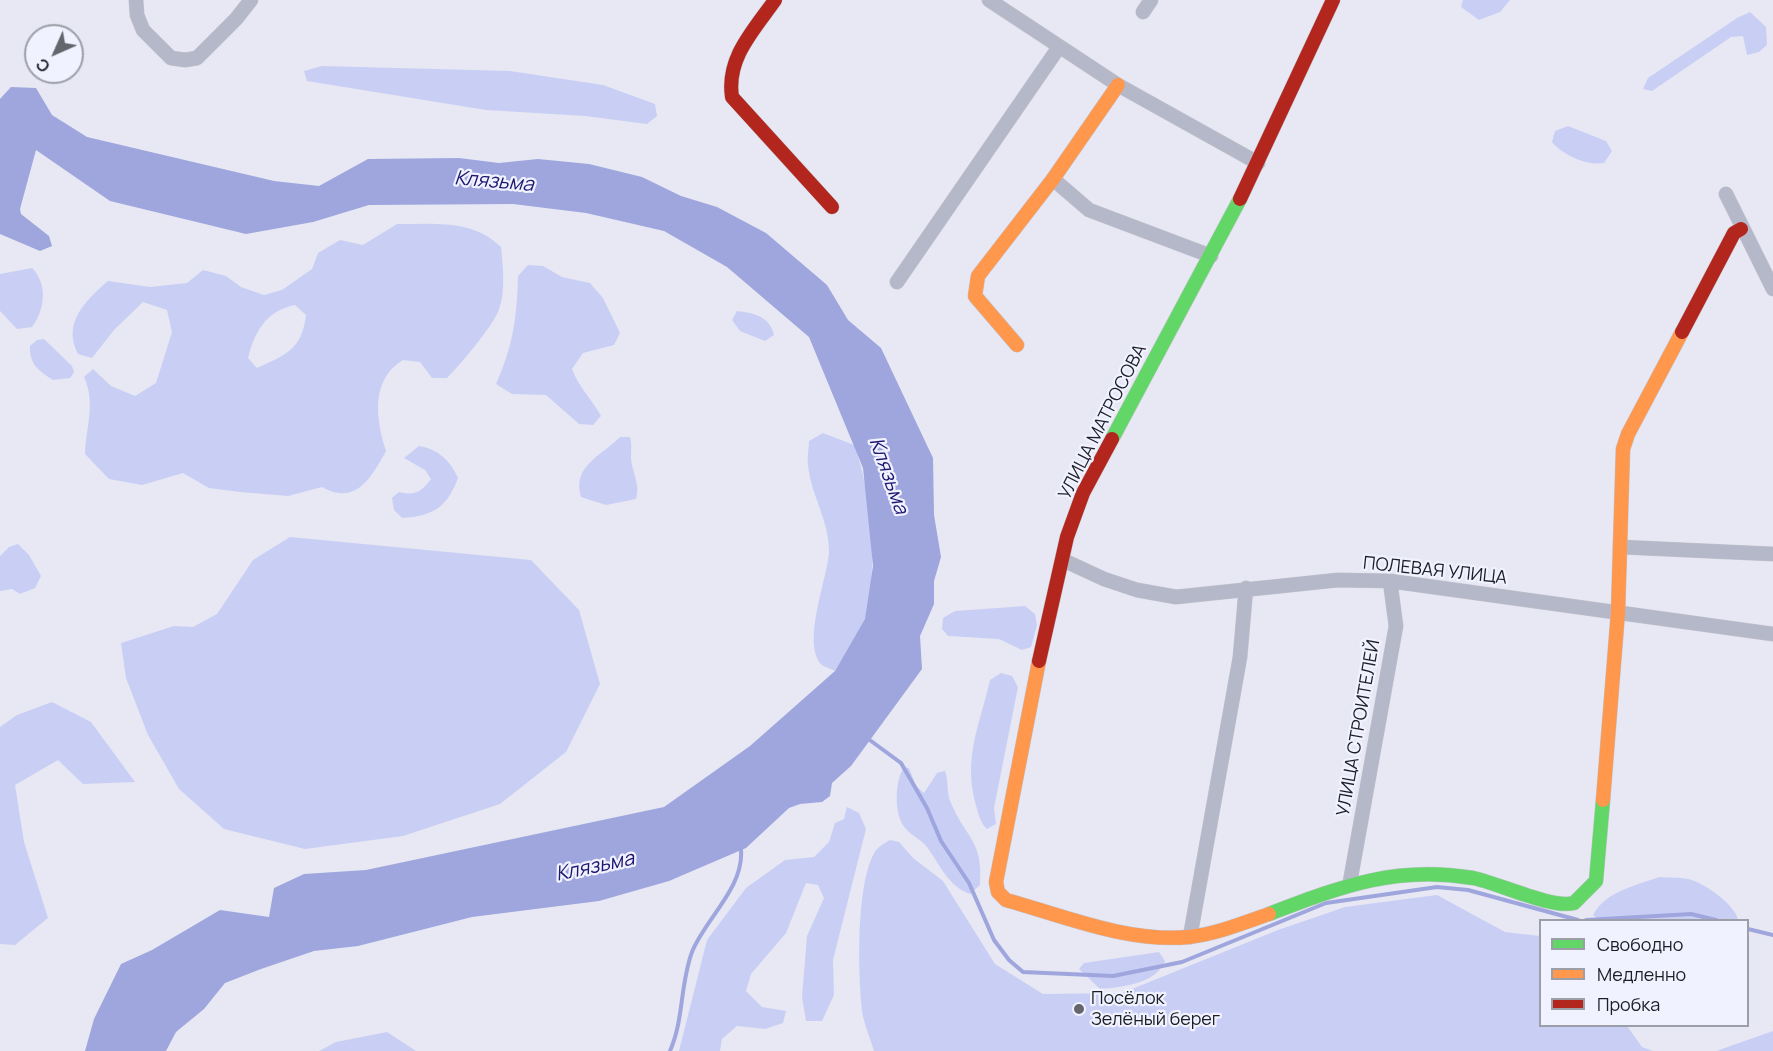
<!DOCTYPE html>
<meta charset="utf-8">
<style>
body{margin:0}
#map{position:relative;width:1773px;height:1051px;overflow:hidden;background:#e7e8f3;font-family:Manrope,sans-serif}
canvas{display:block}
.legend{position:absolute;left:1539px;top:919px;width:210px;height:108px;box-sizing:border-box;background:#f0f3ff;border:2px solid #9c9ea8;margin:0;padding:8px 10px;list-style:none;font-size:18px;color:#1d1e25}
.legend li{display:flex;align-items:center;gap:12px;height:30px}
.legend b{width:30px;border:2px solid #9c9ea8}
.north{position:absolute;left:24px;top:24px;width:60px;height:60px;box-sizing:border-box;background:#f0f3ff;border:2px solid #9c9ea8;border-radius:50%;rotate:225deg;font-size:16px;font-weight:700;line-height:24px;text-align:center;color:#1d1e25}
.north::after{content:'';display:block;margin:auto;width:21px;height:27px;background:#64656d;clip-path:polygon(50% 0,100% 100%,50% 72%,0 100%)}
</style>
<div id="map">
<canvas width="1773" height="1051"></canvas>
<ul class="legend">
<li><b style="height:8px;background:#63d668"></b>Свободно</li>
<li><b style="height:8px;background:#ff974d"></b>Медленно</li>
<li><b style="height:8px;background:#b3261e"></b>Пробка</li>
</ul>
<div class="north">С</div>
</div>
<script>
const g = document.querySelector('canvas').getContext('2d');
g.lineJoin = 'round';
function fillPath(path, color) {
  g.fillStyle = color;
  g.fill(path, 'evenodd');
}
function stroke(path, color, width, dash) {
  g.strokeStyle = color;
  g.lineWidth = width;
  g.lineCap = dash ? 'butt' : 'round';
  g.setLineDash(dash || []);
  g.stroke(path);
}
function drawText(font, color, halo, rows, align = 'center') {
  g.font = font + ' Manrope,sans-serif';
  g.lineWidth = 4.5;
  g.setLineDash([]);
  g.textBaseline = 'middle';
  g.strokeStyle = halo;
  g.fillStyle = color;
  for (const [text, x, y, turn = 0] of rows) {
    g.save();
    g.translate(x, y);
    g.rotate((+turn || 0) * Math.PI / 180);
    g.textAlign = isNaN(turn) ? turn : align;
    if (halo) g.strokeText(text, 0, 0);
    g.fillText(text, 0, 0);
    g.restore();
  }
}
fillPath(new Path2D(`
 M1463,0H1510L1500,12L1479,20L1461,7Z
 M1750,12L1766,27L1767,45L1759,52L1747,55L1743,36L1731,37L1652,91L1643,89L1648,78L1737,18Z
 M322,66L510,71L603,85L655,104L657,116L647,124L585,116L486,110L307,81L304,71Z
 M1568,126L1606,141L1612,151L1604,163C1586,166 1563,155 1552,142L1555,131Z
 M397,224C434,224 473,219 501,247C503,267 506,293 498,312C491,328 460,365 447,378H432L420,362L403,360C370,380 376,419 386,451C371,478 356,506 322,487L288,496L240,492L209,488L183,473L142,485L109,479L85,454C86,426 96,403 84,377L93,369L111,386L135,396L156,383L172,332L167,310L143,302L114,330L92,358L78,354C62,323 85,301 108,281L150,287L187,283L203,270L226,276L241,287L264,295L282,290L312,269L318,253L340,240L363,245ZM295,305L306,315C302,350 285,355 257,368L248,358C255,331 266,311 295,305Z
 M528,265L543,266L562,277L590,283L603,298L620,333L614,345L583,353L572,369C579,388 592,399 601,416L593,425L579,424L546,395L512,394L496,384C513,346 517,317 518,276Z
 M32,268C48,284 45,310 32,327L17,329L0,311V274Z
 M737,311C755,313 770,317 774,335L765,341L740,331L732,320Z
 M44,339L72,366L74,372L70,378L53,380C39,371 29,364 30,346L37,340Z
 M823,433L854,445C871,488 879,574 865,619C859,636 844,655 835,671C831,669 825,667 822,665C801,645 827,579 829,553C830,521 810,494 808,464C807,456 809,448 809,441Z
 M620,437H630C632,445 631,449 631,456C631,471 641,484 636,499L606,505L581,497C572,466 600,457 620,437Z
 M419,446C438,449 450,460 458,478C447,507 434,516 402,518L394,510L392,498L399,492C415,496 421,492 431,479L425,470L404,458Z
 M290,537L531,560L579,610L600,684L566,752L500,804L403,836L305,849L224,829L179,789L148,735L126,678L121,643L174,626L193,627L217,614L253,560Z
 M18,544L29,555L41,576L35,588L20,594L12,589L0,591V556L9,547Z
 M1025,606L1035,614L1037,625L1031,647L1022,650L999,639L948,636L942,629L943,618L955,611Z
 M1001,673L1012,676L1018,687L994,808L996,824L987,829C981,824 979,816 977,809C962,759 979,728 990,680Z
 M52,702L91,722L135,782L83,784L58,760L15,785L24,842L48,918L15,945L0,944V727L17,715Z
 M904,767L909,768L916,786L924,793L937,773L945,771C949,781 946,793 951,803C966,839 983,839 980,885L970,894C948,886 940,865 927,847C921,839 909,835 903,825C894,811 895,781 904,767Z
 M847,807L859,813L866,829L833,960L834,995L822,1021H806L802,997L807,936L824,898L818,885L806,883L786,933L751,974L746,991L762,1007L786,1011L783,1023L765,1029L737,1026L722,1039L720,1051H679L707,940L746,888L785,860L814,857L829,842L835,823L844,819Z
 M890,840L899,842L913,858L943,881L995,964L1043,994L1122,993L1278,930L1345,907L1437,895L1505,932L1540,936V1026H1627L1642,1047L1653,1051H874C870,1038 864,1024 862,1011C858,972 856,890 873,855C877,847 883,844 890,840Z
 M1659,877C1668,878 1679,877 1688,879C1703,882 1736,905 1738,920H1599L1593,915C1606,891 1635,886 1659,877Z
 M1159,952L1165,961C1156,984 1122,987 1100,989L1079,969L1084,963Z
 M1773,1031V1051H1717L1722,1049Z
 M387,1032L416,1051H319L336,1042Z`), '#c9cff4');
fillPath(new Path2D(`
 M11,87L36,88L52,115L87,137L274,181L319,186L368,159L459,158L499,163L538,159L589,164L642,177L681,196L717,207L766,233L827,285L848,320L881,348L933,458L934,515L941,557L934,581V604L920,636L922,669L851,766L832,783L830,796L822,802L800,804L789,808L746,848L669,881L599,901L472,917L358,946L314,951L261,969L225,983L204,1009L176,1032L166,1051H85L94,1019L121,964L152,950L220,910L269,917L274,888L304,874L366,870L664,807L750,746L835,671L865,619L873,566L863,468L809,337L727,267L664,231L586,213L513,204L369,205L313,222L246,234L110,201L36,150L20,209L21,214L49,236L52,246L40,251L0,234V99Z`), '#9ea6dd');
stroke(new Path2D(`
 M867,738L901,763L927,808L941,841L969,883L994,940L1009,960L1023,972L1113,976L1182,962L1326,903L1437,887L1468,890L1578,920
 M1586,920L1691,914L1716,920
 M1748,929L1773,935
 M670,1051C684,1019 680,984 692,952C705,919 744,888 741,850`), '#9ea6dd', 4);
const street = new Path2D(`
 M136,0L137,15L143,30L171,58L185,60L197,58L236,19L251,0
 M989,0L1118,85L1258,163
 M1143,12L1151,0
 M1053,179L1089,210L1211,256
 M1726,194L1773,289
 M897,282L1059,47
 M1620,547L1773,554
 M1063,560L1104,579L1137,590L1176,597L1338,580L1390,581L1773,634
 M1350,882L1396,626L1390,581
 M1190,937L1240,657L1246,588`);
const fast = new Path2D(`
 M1112,439L1240,199
 M1269,914C1340,887 1395,865 1473,878C1498,883 1552,909 1574,903L1596,881L1603,800`);
const slow = new Path2D(`
 M1017,345L975,296L978,276L1053,179L1118,85
 M1039,661L996,882L998,892L1006,900C1064,916 1128,943 1189,937C1216,934 1243,923 1269,914
 M1603,800L1618,612L1623,449L1628,434L1682,332`);
const jam = new Path2D(`
 M775,0C754,30 726,58 732,97L832,207
 M1240,199L1333,0
 M1682,332L1734,233L1741,229
 M1039,661L1067,537L1083,493L1112,439`);
stroke(street, '#c3c4cd', 15);
stroke(fast, '#c3c4cd', 15);
stroke(slow, '#c3c4cd', 15);
stroke(jam, '#c3c4cd', 15);
stroke(street, '#b5b8c9', 14);
stroke(fast, '#63d668', 14);
stroke(slow, '#ff974d', 14);
stroke(jam, '#b3261e', 14);
for (const [x, y, r, color] of [
 [1079,1009,6,"#64656d"]
]) {
  const dot = new Path2D();
  dot.arc(x, y, r, 0, 2 * Math.PI);
  g.fillStyle = color;
  g.fill(dot);
  stroke(dot, '#f0f3ff', 2);
}
drawText('18px', '#1d1e25', '#f0f3ff', [
 ["УЛИЦА МАТРОСОВА",1103,422,-63],
 ["ПОЛЕВАЯ УЛИЦА",1435,571,6],
 ["УЛИЦА СТРОИТЕЛЕЙ",1359,728,-80]
]);
drawText('18px', '#1d1e25', '#f0f3ff', [
 ["Посёлок",1091,999],
 ["Зелёный берег",1091,1020]
], 'left');
drawText('italic 20px', '#201770', '#f0f3ff', [
 ["Клязьма",494,182,5],
 ["Клязьма",888,476,70],
 ["Клязьма",595,867,-12]
]);
</script>
